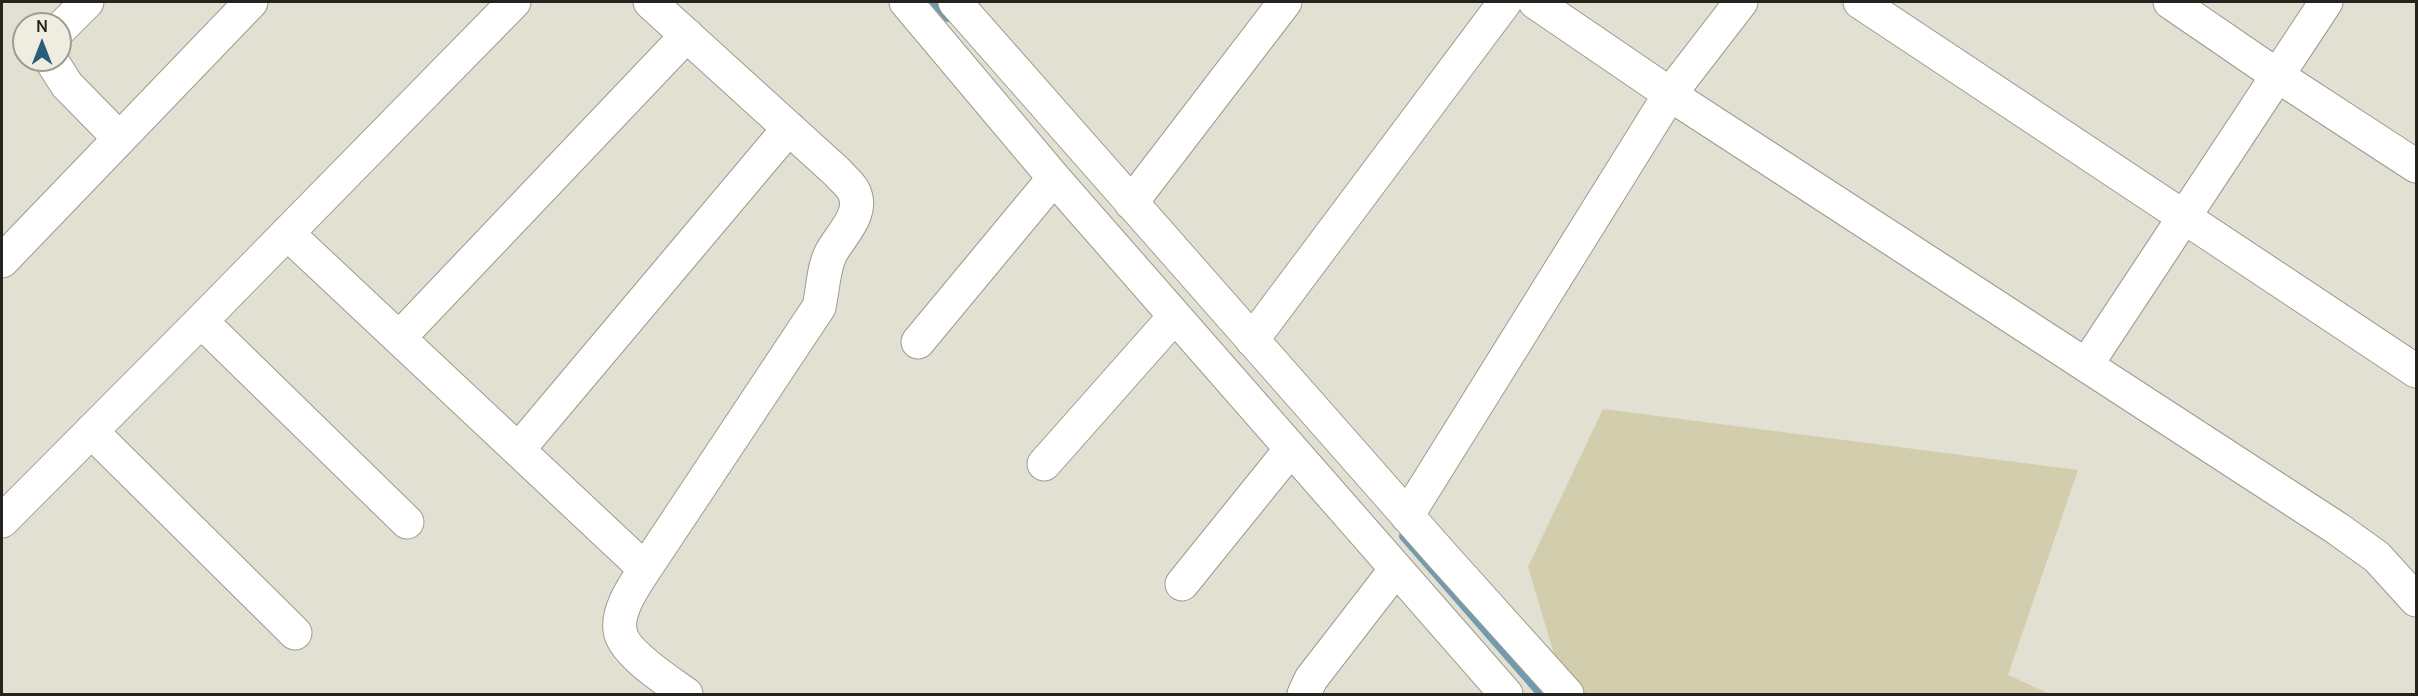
<!DOCTYPE html>
<style>
body{margin:0}
#map{position:relative;width:2418px;height:696px;overflow:hidden;background:#e2e0d2;font-family:Manrope,sans-serif}
canvas{display:block}
.frame{position:absolute;inset:0;border:3px solid #24231e;pointer-events:none}
.north{position:absolute;left:12px;top:12px;width:60px;height:60px;box-sizing:border-box;background:#efeddf;border:2px solid #9e9c92;border-radius:50%;rotate:0deg;font-size:16px;font-weight:700;line-height:24px;text-align:center;color:#24231e}
.north::after{content:'';display:block;margin:auto;width:21px;height:27px;background:#275f79;clip-path:polygon(50% 0,100% 100%,50% 72%,0 100%)}
</style>
<div id="map">
<canvas width="2418" height="696"></canvas>
<div class="frame"></div>
<div class="north">N</div>
</div>
<script>
const g = document.querySelector('canvas').getContext('2d');
g.lineJoin = 'round';
function fillPath(path, color) {
  g.fillStyle = color;
  g.fill(path, 'evenodd');
}
function stroke(path, color, width, dash) {
  g.strokeStyle = color;
  g.lineWidth = width;
  g.lineCap = dash ? 'butt' : 'round';
  g.setLineDash(dash || []);
  g.stroke(path);
}
fillPath(new Path2D(`
 M1603,409L2078,470L2008,675L2050,694H1566L1528,567Z`), '#d2cead');
stroke(new Path2D(`
 M935,2L948,17
 M1404,536L1542,694`), '#729baf', 10);
const minor = new Path2D(`
 M650,2L837,172C842,178 849,183 853,190C866,213 841,234 831,253C823,269 823,290 819,307L645,569C635,585 617,609 620,630C622,652 668,681 686,694
 M906,2L1054,178L1506,694
 M955,2L1442,555L1567,694
 M1535,2L1683,103L2338,529L2377,557L2416,600
 M1860,2L2416,371
 M2170,2L2278,76L2416,166
 M60,29L87,2
 M51,60L67,85L119,138
 M1131,203L1285,2
 M287,233L645,569
 M2,261L251,2
 M201,321L407,522
 M399,338L687,35
 M1252,340L1505,2
 M918,342L1054,178
 M2087,364L2326,2
 M91,431L295,633
 M518,450L789,128
 M1044,464L1175,316
 M1407,516L1670,94L1741,2
 M2,521L201,321L514,2
 M1182,584L1291,449
 M1304,694L1311,679L1396,569`);
stroke(minor, '#9c9b8e', 35);
stroke(minor, '#fff', 33);
</script>
